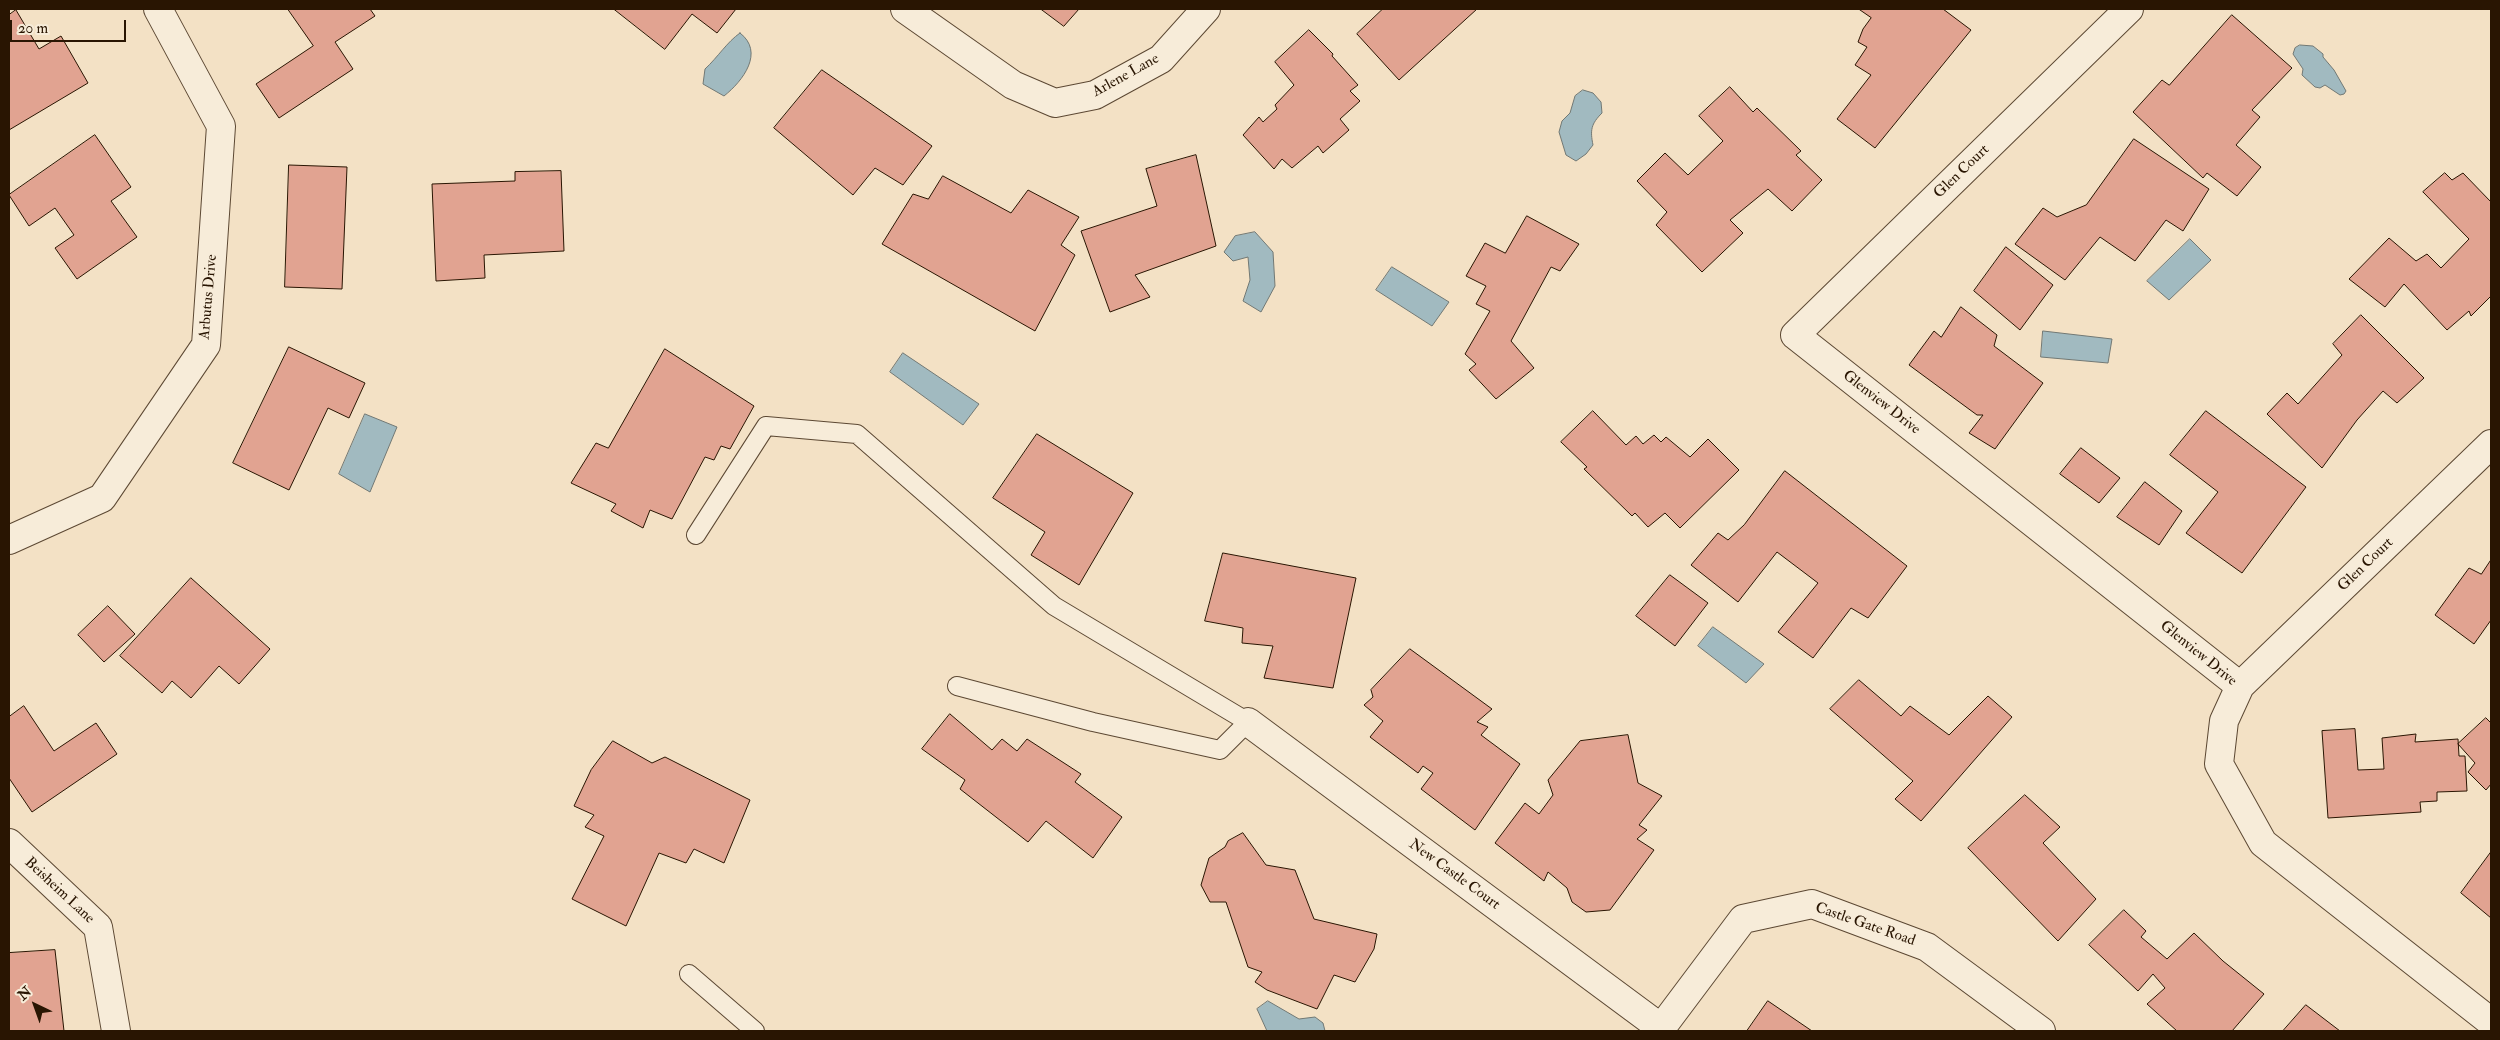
<!DOCTYPE html>
<style>
body{margin:0}
#map{position:relative;width:2500px;height:1040px;overflow:hidden;background:#f3e1c5;font-family:"IM FELL Double Pica",serif}
canvas{display:block}
.frame{position:absolute;inset:0;border:10px solid #291502;pointer-events:none}
.north{position:absolute;left:10px;top:980px;width:50px;height:50px;-webkit-text-stroke:4px #f7ecd9;paint-order:stroke;rotate:318deg;font-size:14px;font-weight:700;line-height:20px;text-align:center;color:#291502}
.north::after{content:'';display:block;margin:auto;width:18px;height:22px;background:#291502;clip-path:polygon(50% 0,100% 100%,50% 72%,0 100%)}
.scale{position:absolute;left:10px;top:20px;width:116px;height:22px;box-sizing:border-box;border:2px solid #291502;border-top:0;padding-left:6px;font-size:15px;line-height:18px;white-space:nowrap;color:#291502;-webkit-text-stroke:4px #f7ecd9;paint-order:stroke}
</style>
<div id="map">
<canvas width="2500" height="1040"></canvas>
<div class="frame"></div>
<div class="north">N</div>
<div class="scale">20 m</div>
</div>
<script>
const g = document.querySelector('canvas').getContext('2d');
g.lineJoin = 'round';
function fillPath(path, color) {
  g.fillStyle = color;
  g.fill(path, 'evenodd');
}
function stroke(path, color, width, dash) {
  g.strokeStyle = color;
  g.lineWidth = width;
  g.lineCap = dash ? 'butt' : 'round';
  g.setLineDash(dash || []);
  g.stroke(path);
}
function drawText(font, color, halo, rows, align = 'center') {
  g.font = font + ' "IM FELL Double Pica",serif';
  g.lineWidth = 4.5;
  g.setLineDash([]);
  g.textBaseline = 'middle';
  g.strokeStyle = halo;
  g.fillStyle = color;
  for (const [text, x, y, turn = 0] of rows) {
    g.save();
    g.translate(x, y);
    g.rotate((+turn || 0) * Math.PI / 180);
    g.textAlign = isNaN(turn) ? turn : align;
    if (halo) g.strokeText(text, 0, 0);
    g.fillText(text, 0, 0);
    g.restore();
  }
}
const water = new Path2D(`
 M740,33C765,52 743,81 724,96L703,84L705,69C718,57 727,42 740,33Z
 M2300,45L2313,46L2323,54V57L2334,70L2346,91L2344,94L2340,95L2325,85L2320,88L2315,87L2302,75L2303,69L2293,54L2295,48Z
 M1583,90L1593,93L1601,102L1602,113C1591,124 1590,130 1593,145L1586,154L1576,161L1566,155L1559,132L1562,121L1570,113L1575,96Z
 M1255,232L1273,252L1275,286L1261,312L1243,301L1250,280L1248,257L1233,261L1224,252L1235,236Z
 M2190,239L2211,260L2169,300L2147,281Z
 M1392,267L1449,302L1432,326L1376,290Z
 M2043,331L2112,339L2108,363L2041,357Z
 M903,353L979,404L963,425L890,372Z
 M365,414L397,427L370,492L339,474Z
 M1713,627L1764,664L1746,683L1698,646Z
 M1268,1001L1299,1019L1315,1017L1323,1023L1325,1031H1267L1257,1009Z`);
fillPath(water, '#a1bac0');
stroke(water, '#717874', 1);
const building = new Path2D(`
 M288,9H370L375,16L335,42L353,69L279,118L256,84L313,46Z
 M614,9H736L717,33L692,14L665,49Z
 M1041,9H1079L1064,26Z
 M1383,9H1477L1399,80L1357,34Z
 M1859,9H1943L1971,30L1875,148L1837,119L1871,75L1855,65L1867,47L1858,42L1863,29L1871,18Z
 M16,10L39,49L61,36L88,83L9,130V15Z
 M2232,15L2292,68L2252,110L2260,117L2236,145L2261,167L2237,196L2207,173L2203,178L2133,112L2162,80L2169,85Z
 M1309,30L1333,54L1332,56L1358,85L1350,91L1360,101L1340,119L1349,130L1323,153L1318,146L1292,168L1282,159L1274,169L1243,135L1259,117L1263,122L1277,109L1275,105L1294,85L1275,62Z
 M822,70L932,146L903,185L875,168L853,195L774,128Z
 M1730,87L1753,112L1757,108L1801,151L1796,155L1822,180L1792,211L1768,189L1730,220L1743,233L1702,272L1656,225L1667,212L1637,181L1665,153L1688,175L1723,141L1699,116Z
 M95,135L131,187L111,201L137,237L77,279L55,248L74,235L55,208L29,226L9,195Z
 M2134,139L2209,189L2183,231L2166,220L2135,261L2100,237L2065,280L2015,244L2043,208L2057,217L2086,205Z
 M1196,155L1216,246L1135,275L1150,297L1110,312L1081,231L1157,206L1146,169Z
 M289,165L347,167L342,289L285,287Z
 M561,171L564,251L484,255L485,278L436,281L432,184L515,181V172Z
 M2445,173L2452,180L2463,173L2491,202V296L2471,316L2469,311L2447,330L2404,284L2385,307L2349,279L2389,238L2416,261L2427,254L2441,268L2469,239L2423,192Z
 M943,176L1011,213L1028,190L1079,217L1061,245L1075,255L1035,331L882,244L913,194L928,199Z
 M1527,216L1579,244L1560,271L1551,267L1511,341L1534,368L1496,399L1469,370L1476,364L1465,354L1490,311L1476,304L1486,286L1466,276L1485,243L1505,253Z
 M2006,247L2053,285L2020,330L1974,291Z
 M1961,307L1997,335L1994,346L2043,383L1995,449L1969,433L1983,415H1977L1909,365L1934,331L1941,337Z
 M2361,315L2424,378L2397,403L2383,391L2357,420L2322,468L2267,414L2287,393L2298,404L2342,355L2333,344Z
 M289,347L365,383L349,418L328,408L289,490L233,463Z
 M665,349L754,406L730,449L721,446L714,460L705,457L672,519L650,510L643,528L611,511L616,504L571,483L596,443L608,448Z
 M1593,411L1626,445L1636,436L1643,444L1654,435L1661,442L1666,437L1690,457L1708,439L1739,470L1680,528L1665,513L1648,527L1635,513L1632,516L1584,469L1587,467L1561,442Z
 M2206,411L2306,487L2242,573L2186,533L2218,492L2170,455Z
 M1037,434L1133,493L1079,585L1031,555L1045,532L993,498Z
 M2081,448L2120,478L2099,503L2060,474Z
 M1785,471L1907,566L1868,618L1851,608L1813,658L1778,632L1818,583L1777,552L1738,602L1691,565L1718,533L1728,540L1744,525Z
 M2145,482L2182,511L2159,545L2117,517Z
 M1223,553L1356,578L1333,688L1264,678L1273,646L1242,643L1243,628L1205,621Z
 M2491,560V620L2474,644L2435,615L2469,568L2481,574Z
 M1670,575L1708,603L1675,646L1636,616Z
 M191,578L270,649L239,684L219,666L191,698L172,681L162,693L120,656Z
 M108,606L135,634L104,662L78,635Z
 M1410,649L1492,709L1477,722L1488,727L1481,735L1520,764L1475,830L1421,789L1433,773L1423,766L1418,773L1370,737L1383,721L1364,705L1373,697L1371,690Z
 M1859,680L1901,716L1910,706L1949,735L1988,696L2012,717L1921,821L1895,799L1913,781L1830,709Z
 M24,706L54,751L96,723L117,754L32,812L9,778V717Z
 M950,714L992,750L1002,739L1017,751L1027,739L1081,774L1075,782L1122,817L1093,858L1046,821L1028,842L960,789L965,780L922,749Z
 M2486,718L2491,723V784L2486,790L2468,772L2475,763L2458,744Z
 M2355,729L2358,770L2384,769L2382,738L2416,734L2415,742L2458,739L2459,756H2465L2467,791L2437,792V801L2420,802L2421,812L2328,818L2322,731Z
 M1628,735L1638,783L1662,796L1639,825L1647,830L1637,839L1654,850L1610,910L1586,912L1572,902L1567,888L1548,872L1544,881L1495,843L1525,803L1539,814L1553,795L1548,780L1580,741Z
 M613,741L652,763L665,757L750,800L724,863L694,849L686,863L659,853L626,926L572,899L604,836L585,827L594,815L574,806L591,770Z
 M2025,795L2060,827L2043,843L2096,899L2058,941L1968,848Z
 M1243,833L1266,865L1295,870L1314,919L1377,934L1374,949L1355,982L1334,975L1317,1009L1267,990L1255,982L1262,972L1248,967L1226,902H1210L1201,885L1209,858L1225,847L1228,841Z
 M2491,852V918L2461,893Z
 M2124,910L2146,931L2141,937L2167,959L2194,933L2223,961L2264,994L2232,1031H2177L2147,1004L2165,988L2153,974L2138,991L2089,945Z
 M55,950L64,1031H9V953Z
 M1768,1001L1812,1031H1747Z
 M2306,1005L2340,1031H2283Z`);
fillPath(building, '#e1a391');
stroke(building, '#291502', 1);
const lane = new Path2D(`
 M696,535L766,426L857,434L1054,606L1248,722L1220,750L1093,722L957,686
 M689,974L755,1031`);
const street = new Path2D(`
 M905,9L1013,85L1055,103L1095,95L1161,59L1206,9
 M2129,9L1795,335L2240,686L2224,721L2219,764L2263,843L2491,1022
 M9,540L102,498L206,345L221,126L158,9
 M2240,686L2491,444
 M1248,722L1661,1028
 M9,843L98,927L116,1031
 M1659,1031L1743,919L1812,904L1927,947L2041,1031`);
stroke(lane, '#5c4833', 20);
stroke(street, '#5c4833', 30);
stroke(lane, '#f7ecd9', 18);
stroke(street, '#f7ecd9', 28);
drawText('15px', '#291502', '#f7ecd9', [
 ["Arlene Lane",1126,76,-29],
 ["Glen Court",1962,172,-44],
 ["Arbutus Drive",209,297,-85],
 ["Glenview Drive",1881,403,38],
 ["Glen Court",2366,565,-44],
 ["Glenview Drive",2198,654,39],
 ["New Castle Court",1454,875,36],
 ["Beisheim Lane",59,891,43],
 ["Castle Gate Road",1865,925,19]
]);
</script>
